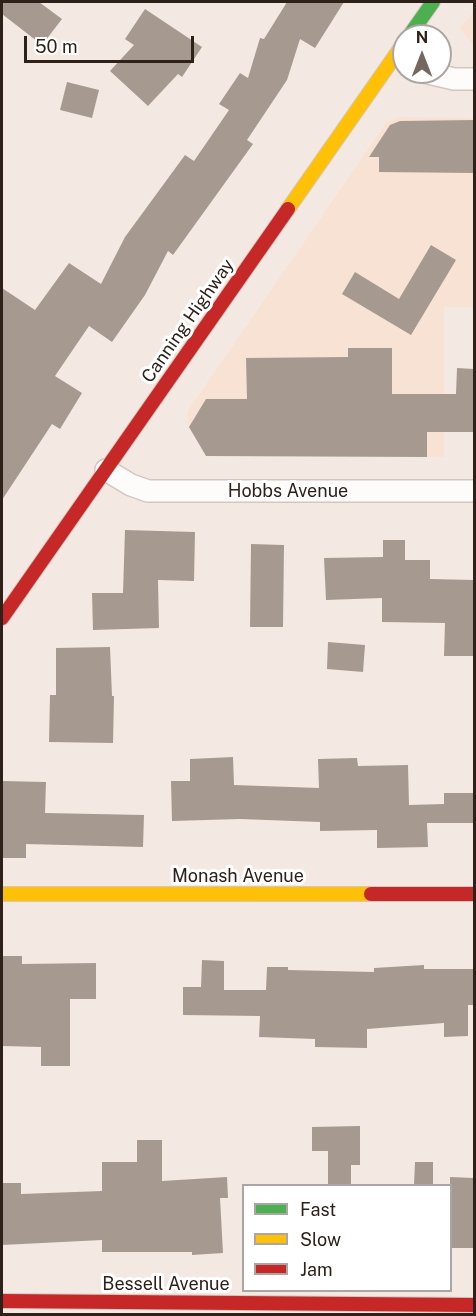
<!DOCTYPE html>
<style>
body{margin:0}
#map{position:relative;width:476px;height:1316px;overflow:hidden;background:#f4e9e2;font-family:"Public Sans",sans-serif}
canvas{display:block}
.frame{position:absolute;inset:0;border:3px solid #2d2119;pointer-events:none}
.legend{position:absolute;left:242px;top:1184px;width:210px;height:108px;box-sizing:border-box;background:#fff;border:2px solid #aba6a3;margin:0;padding:8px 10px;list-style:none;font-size:18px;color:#2d2119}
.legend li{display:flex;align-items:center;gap:12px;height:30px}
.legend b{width:30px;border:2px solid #aba6a3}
.north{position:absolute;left:392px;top:24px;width:60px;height:60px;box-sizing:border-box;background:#fff;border:2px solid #aba6a3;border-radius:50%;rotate:0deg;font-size:16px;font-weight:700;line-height:24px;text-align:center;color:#2d2119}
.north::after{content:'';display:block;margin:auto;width:21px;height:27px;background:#73675f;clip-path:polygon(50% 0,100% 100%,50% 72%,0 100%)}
.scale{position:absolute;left:24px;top:36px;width:170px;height:27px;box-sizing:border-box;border:3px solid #2d2119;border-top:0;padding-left:8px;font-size:18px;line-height:21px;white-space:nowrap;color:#2d2119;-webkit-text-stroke:4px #fff;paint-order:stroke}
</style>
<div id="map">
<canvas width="476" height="1316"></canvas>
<div class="frame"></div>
<ul class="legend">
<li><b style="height:8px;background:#4caf50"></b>Fast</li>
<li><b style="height:8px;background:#ffc107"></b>Slow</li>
<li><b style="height:8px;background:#c62828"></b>Jam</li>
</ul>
<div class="north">N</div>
<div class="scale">50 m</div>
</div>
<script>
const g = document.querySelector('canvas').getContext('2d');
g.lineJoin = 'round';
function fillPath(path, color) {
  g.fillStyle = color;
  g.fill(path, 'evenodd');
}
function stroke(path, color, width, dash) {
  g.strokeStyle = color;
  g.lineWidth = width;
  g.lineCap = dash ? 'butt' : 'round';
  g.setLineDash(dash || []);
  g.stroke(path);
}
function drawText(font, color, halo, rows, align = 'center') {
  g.font = font + ' "Public Sans",sans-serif';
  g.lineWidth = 6;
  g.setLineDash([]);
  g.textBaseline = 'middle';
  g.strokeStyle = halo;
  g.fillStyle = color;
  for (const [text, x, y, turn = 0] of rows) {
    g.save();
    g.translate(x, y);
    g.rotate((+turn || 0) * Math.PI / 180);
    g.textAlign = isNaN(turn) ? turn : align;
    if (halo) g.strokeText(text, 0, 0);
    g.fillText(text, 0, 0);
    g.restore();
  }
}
fillPath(new Path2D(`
 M474,11V44H472L460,28Z
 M399,117L474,118V307H444V457L206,456L189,427L187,412L386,123Z`), '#f8e2d4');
fillPath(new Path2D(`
 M2,2H39L62,19L42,45L2,14Z
 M287,2H344L315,48L300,39L287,80L247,140L253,144L173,255L168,251L145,295L112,342L89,326L55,376L82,393L60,429L52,424L2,500V288L35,310L69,263L101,284L125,237L185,155L194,161L229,110L219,104L240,73L248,78L260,38L264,39Z
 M145,9L202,47L182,77L178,74L148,106L110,71L134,45L125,39Z
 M67,82L99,90L92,118L60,110Z
 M474,120V173L379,172V157H369L390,125L400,121Z
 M431,245L456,260L411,335L342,294L355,272L399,299Z
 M348,348H392V394H456L457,368L474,369V432H427V457L206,456L189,427L206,399H247L246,358L348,357Z
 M125,530L195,532L194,581L158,580L159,628L93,630L92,593H123Z
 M383,540H405V560H430V579L474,580V656H444L445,623L382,622V598L326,600L324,558L383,557Z
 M251,544L284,545L283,627H250Z
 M328,642L365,645L363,672L327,669Z
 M110,647L112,696H114L113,743L49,742L50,695H56V648Z
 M233,757L234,785L319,788L318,759L357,758L358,766L408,765L409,805L444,804V793H474V823H427L428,847L377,848V830L320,831V822L240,819L172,821L171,781H190V759Z
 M2,781L46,782L45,813L144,815L143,847L26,844V858H2Z
 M2,956H22V964L96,963V999H70V1066H41V1047L2,1046Z
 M202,960L224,961V990H266L267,967H288V970L374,972V968L424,965V969H474V1005H468V1036L444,1037V1023L367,1029V1048L315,1047V1039L259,1037L260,1016L183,1015V987H201Z
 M360,1126V1165H351V1185H328V1151H312V1127Z
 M137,1140H162V1181L227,1177L228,1198H220L223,1253L192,1255V1252H102V1240L2,1245V1183H21V1194L102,1191V1162H137Z
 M415,1162H433V1185H414Z
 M450,1177L474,1178V1248H450Z`), '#a69990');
const street = new Path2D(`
 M424,72L454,79H474
 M106,470L131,485L148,491H474`);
const fast = new Path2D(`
 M409,36L433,2`);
const slow = new Path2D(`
 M288,209L404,43
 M2,894H371`);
const jam = new Path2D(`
 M2,618L288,209
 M371,894H474
 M2,1301L474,1305`);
stroke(street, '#d2c7c0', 24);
stroke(fast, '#d2c7c0', 16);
stroke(slow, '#d2c7c0', 16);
stroke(jam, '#d2c7c0', 16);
stroke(street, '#fdfcfb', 21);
stroke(fast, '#4caf50', 14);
stroke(slow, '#ffc107', 14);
stroke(jam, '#c62828', 14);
drawText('18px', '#2d2119', '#fff', [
 ["Canning Highway",188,321,-55],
 ["Hobbs Avenue",288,491],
 ["Monash Avenue",238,876],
 ["Bessell Avenue",166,1284]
]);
</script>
